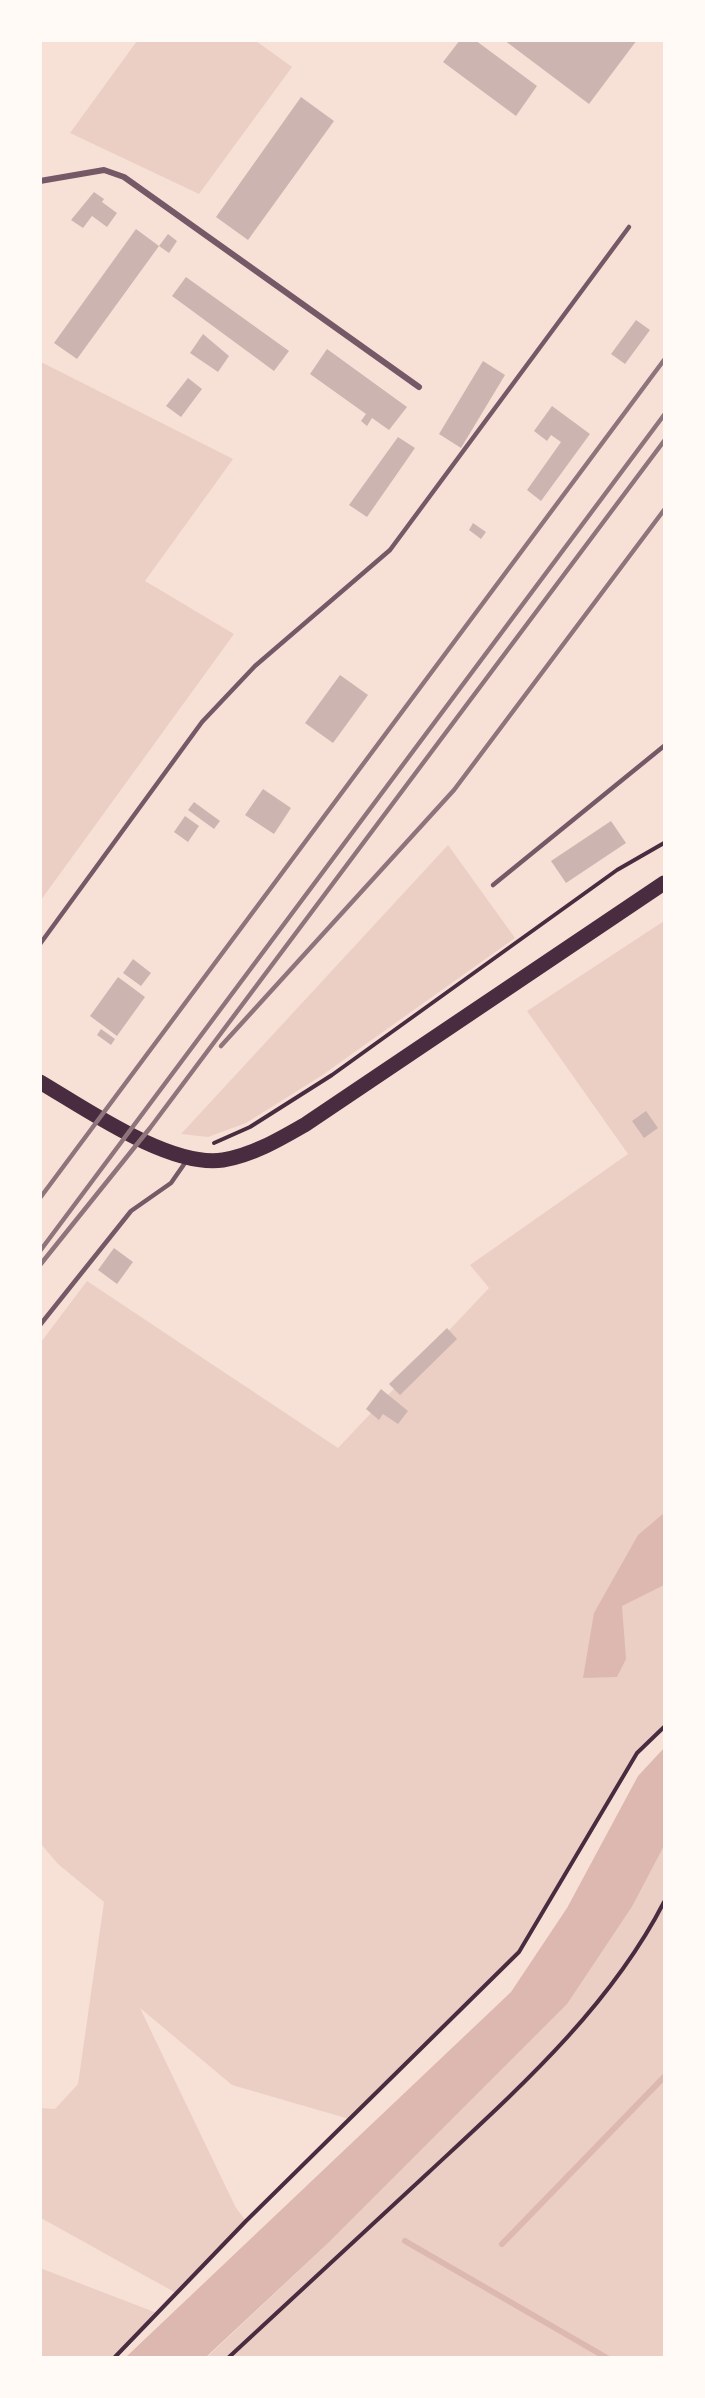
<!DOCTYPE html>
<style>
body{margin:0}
#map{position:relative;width:705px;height:2398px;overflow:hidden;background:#f7e1d7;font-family:Poppins,sans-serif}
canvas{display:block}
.frame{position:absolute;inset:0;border:42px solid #fffaf5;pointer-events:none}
</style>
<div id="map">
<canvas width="705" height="2398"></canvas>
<div class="frame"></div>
</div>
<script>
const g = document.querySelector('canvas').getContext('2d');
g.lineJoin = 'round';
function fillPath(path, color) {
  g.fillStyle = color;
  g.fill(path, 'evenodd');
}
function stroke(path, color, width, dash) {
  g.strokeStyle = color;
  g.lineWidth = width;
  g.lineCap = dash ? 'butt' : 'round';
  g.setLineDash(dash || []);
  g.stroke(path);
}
fillPath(new Path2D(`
 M137,41H256L292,67L199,194L70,133Z
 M41,362L233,459L145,581L234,634L41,900Z
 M448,845L515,938L321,1076L246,1123L208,1137L181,1134Z
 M664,921V1727L637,1753L519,1952L349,2119L232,2085L140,2008L236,2208L246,2221L176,2293L41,2218V2108L55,2109L78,2084L104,1902L58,1864L41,1844V1342L87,1281L338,1448L489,1288L470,1265L628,1154L527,1011Z
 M664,1846V2357L206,2358L325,2246L633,1905Z
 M40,2268L157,2313L114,2357H41Z`), '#ebcfc5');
fillPath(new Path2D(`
 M664,1513V1585L622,1606L626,1659L617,1677L583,1678L594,1613L638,1535Z
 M664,1748V1846L633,1905L567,2004L325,2246L206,2357H126L511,1992L567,1908L638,1776Z`), '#dcb8b0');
stroke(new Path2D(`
 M405,2241L607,2358
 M502,2244L664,2077`), '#dcb8b0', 6);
fillPath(new Path2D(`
 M460,40H475L537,86L516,116L443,62Z
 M504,40H637L589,104Z
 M301,97L334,121L248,240L216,217Z
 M94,192L104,199L102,202L117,213L107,227L92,216L83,228L71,220Z
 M136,229L159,246L77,359L54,343Z
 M168,234L177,241L169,253L159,246Z
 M186,277L289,351L274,371L172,296Z
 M636,320L650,330L625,364L611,354Z
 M203,334L229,356L218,372L190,353Z
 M327,349L407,407L389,430L372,418L367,426L361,421L366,414L310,374Z
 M483,361L505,375L461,448L439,434Z
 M188,378L202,389L181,417L166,406Z
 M552,406L590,434L541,501L527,490L561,442L551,435L547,441L534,431Z
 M398,437L415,448L367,517L349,505Z
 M473,523L486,532L481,539L469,530Z
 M340,675L368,695L333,743L305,723Z
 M263,789L291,808L274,834L245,815Z
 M194,802L220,821L214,829L188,810Z
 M185,816L199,826L188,842L174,832Z
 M611,821L626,843L566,883L551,861Z
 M133,959L151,973L141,986L123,973Z
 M118,977L145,997L117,1036L90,1016Z
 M101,1029L115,1039L111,1045L97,1035Z
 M646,1111L658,1128L644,1138L632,1121Z
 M114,1248L133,1262L117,1284L98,1270Z
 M447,1328L457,1339L400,1395L389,1384Z
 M381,1389L408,1411L398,1424L383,1414L379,1420L366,1409Z`), '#ccb4b1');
stroke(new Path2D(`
 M214,1143L250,1127L332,1075L617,870L664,843
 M114,2358L246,2221L519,1952L637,1753L664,1727
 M228,2358C295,2296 362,2234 429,2172C516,2091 609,2009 664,1902`), '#4a2c40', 4);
stroke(new Path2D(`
 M493,885L664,746
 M40,944L202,722L255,666L390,550L629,227
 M40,1325L131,1211L171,1183L187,1160`), '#755966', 4.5);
stroke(new Path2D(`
 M40,181L104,170L124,177L419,387`), '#755966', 6);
stroke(new Path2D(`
 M40,1082C86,1109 170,1168 223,1160C253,1155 280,1139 306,1124L664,883`), '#4a2c40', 15);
stroke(new Path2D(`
 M221,1046L454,790L664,510
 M40,1198L664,360
 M40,1251L664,415
 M40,1265L150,1128L664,441`), '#8f747c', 4.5);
</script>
